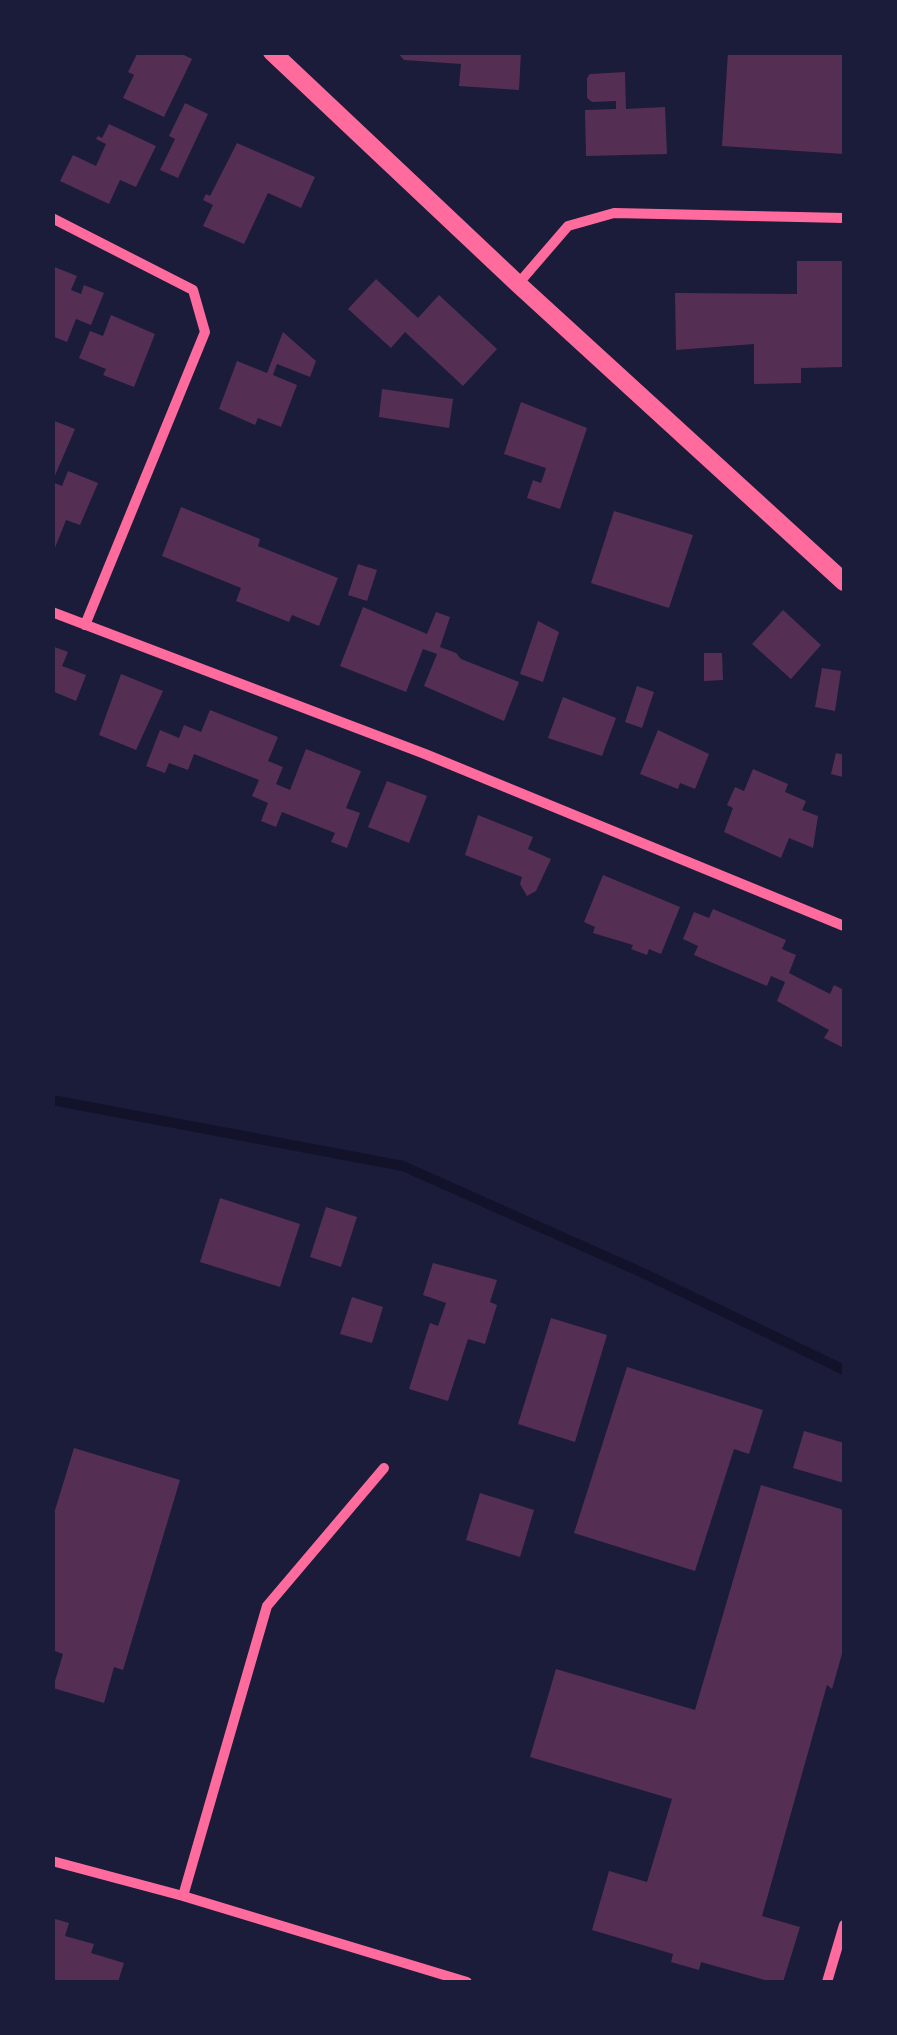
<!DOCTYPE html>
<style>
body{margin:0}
#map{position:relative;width:897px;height:2035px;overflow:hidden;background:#1b1b3a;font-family:"Fira Sans",sans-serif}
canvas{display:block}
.frame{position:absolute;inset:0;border:55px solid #1b1b3a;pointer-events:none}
</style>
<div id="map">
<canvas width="897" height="2035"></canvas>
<div class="frame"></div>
</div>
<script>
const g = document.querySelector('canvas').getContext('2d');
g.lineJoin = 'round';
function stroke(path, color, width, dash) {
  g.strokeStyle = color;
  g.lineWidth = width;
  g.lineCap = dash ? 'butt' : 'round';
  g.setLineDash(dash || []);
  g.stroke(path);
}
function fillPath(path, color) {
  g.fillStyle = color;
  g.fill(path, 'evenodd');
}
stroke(new Path2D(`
 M52,1100L403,1166L643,1273L844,1370`), '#12122b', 10);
fillPath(new Path2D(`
 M138,52H178L192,59L164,117L123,98L134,75L128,72Z
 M397,52H521L519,90L459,86L461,64L404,60Z
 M728,52H844V154L722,146Z
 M625,72L626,109L665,107L667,154L586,156L585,110L616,109V101L592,102L587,98V78L590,74Z
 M185,103L208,114L178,178L160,170L175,139L169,136Z
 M109,124L156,146L136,187L120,180L109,204L60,181L73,155L96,166L106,144L96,139L98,136L102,138Z
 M237,143L315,177L301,208L268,193L244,244L203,226L213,205L203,200L206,194L210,196Z
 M797,261H844V367L801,368V383L754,384V344L676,350L675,293L797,294Z
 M52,266L77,276L71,290L81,294L84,285L104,293L91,325L76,319L67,342L52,336Z
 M376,279L418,318L439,295L497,349L463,386L405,332L391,348L348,309Z
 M111,315L155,334L134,387L103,375L106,369L79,358L90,331L103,336Z
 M283,332L316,361L310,377L277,364L273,375L297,385L281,427L258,418L255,425L219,409L237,361L267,373Z
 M382,389L453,399L449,428L379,417Z
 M521,402L587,428L560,509L527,498L533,480L541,483L546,468L504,454Z
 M52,420L75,429L53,480H52Z
 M68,471L98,483L80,525L66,520L53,553L52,482L62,486Z
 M181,507L260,539L258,546L338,578L319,626L292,615L289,622L236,601L241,588L162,556Z
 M614,511L693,535L669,608L591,583Z
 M358,564L377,570L367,601L348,595Z
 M363,607L427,634L436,612L450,617L440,647L456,653L461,659L519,682L504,721L424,686L437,654L423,649L406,692L340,666Z
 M783,610L821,645L791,679L752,644Z
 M538,621L559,632L543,682L520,674Z
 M52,646L68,652L62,666L86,675L76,701L52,691Z
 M704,653H722L723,680L704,681Z
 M822,668L841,671L835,711L815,707Z
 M121,674L163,691L136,750L99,735Z
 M637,686L654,692L642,728L625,722Z
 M563,697L616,718L602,756L548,738Z
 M210,710L278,737L268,761L283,767L276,784L290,790L306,749L361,771L346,808L360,813L347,848L331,842L335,833L282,812L276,827L261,821L268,803L252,796L259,780L194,754L188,770L169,763L165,773L146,766L160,730L179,738L184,725L201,732Z
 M658,730L709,754L695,789L680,783L678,789L640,774Z
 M836,753L844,755L843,777L831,774Z
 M753,769L788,784L785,792L806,801L802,810L818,816L813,848L789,838L781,858L724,832L733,808L727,805L735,787L744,791Z
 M387,781L427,796L409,843L368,827Z
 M478,815L533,837L528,849L551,859L536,891L527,896L520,884L522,877L465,855Z
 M603,875L680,907L661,954L649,949L647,955L631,949L633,945L593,933L595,927L584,922Z
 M713,909L786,940L782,949L796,955L789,973L830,994L834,985L844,990V1048L824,1038L829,1030L777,1001L785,982L771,976L767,986L694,955L698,946L683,939L694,912L709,918Z
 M220,1198L300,1224L280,1287L200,1262Z
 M326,1207L357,1217L341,1267L310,1257Z
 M433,1263L497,1280L490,1302L497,1305L485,1344L468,1339L448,1401L409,1389L430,1323L438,1326L446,1303L423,1295Z
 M352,1297L383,1307L372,1343L340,1334Z
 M551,1318L607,1335L575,1442L518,1424Z
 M627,1367L763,1410L749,1454L734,1449L695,1571L574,1533Z
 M804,1431L844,1443V1483L793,1468Z
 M74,1448L180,1480L123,1670L114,1667L104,1703L53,1688L63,1654L52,1650V1520Z
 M761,1485L844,1510V1647L832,1689L827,1685L762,1916L800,1927L783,1982H772L701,1962L699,1970L671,1962L673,1954L592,1930L609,1871L647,1882L672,1799L530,1757L556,1669L695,1710Z
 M480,1493L534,1510L520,1557L466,1540Z
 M52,1918L69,1923L65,1936L94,1944L91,1953L124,1963L118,1982H52Z`), '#542f53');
stroke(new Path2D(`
 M52,218L193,290L205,332L85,625
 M518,284L568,226L614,213L844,218
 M52,612L425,754L844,926
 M52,1861L183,1896L467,1982
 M183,1896L267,1606L384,1468
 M827,1982L844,1925`), '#ff6b9d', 10);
stroke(new Path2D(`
 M272,52L518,284L844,582`), '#ff6b9d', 18);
</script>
